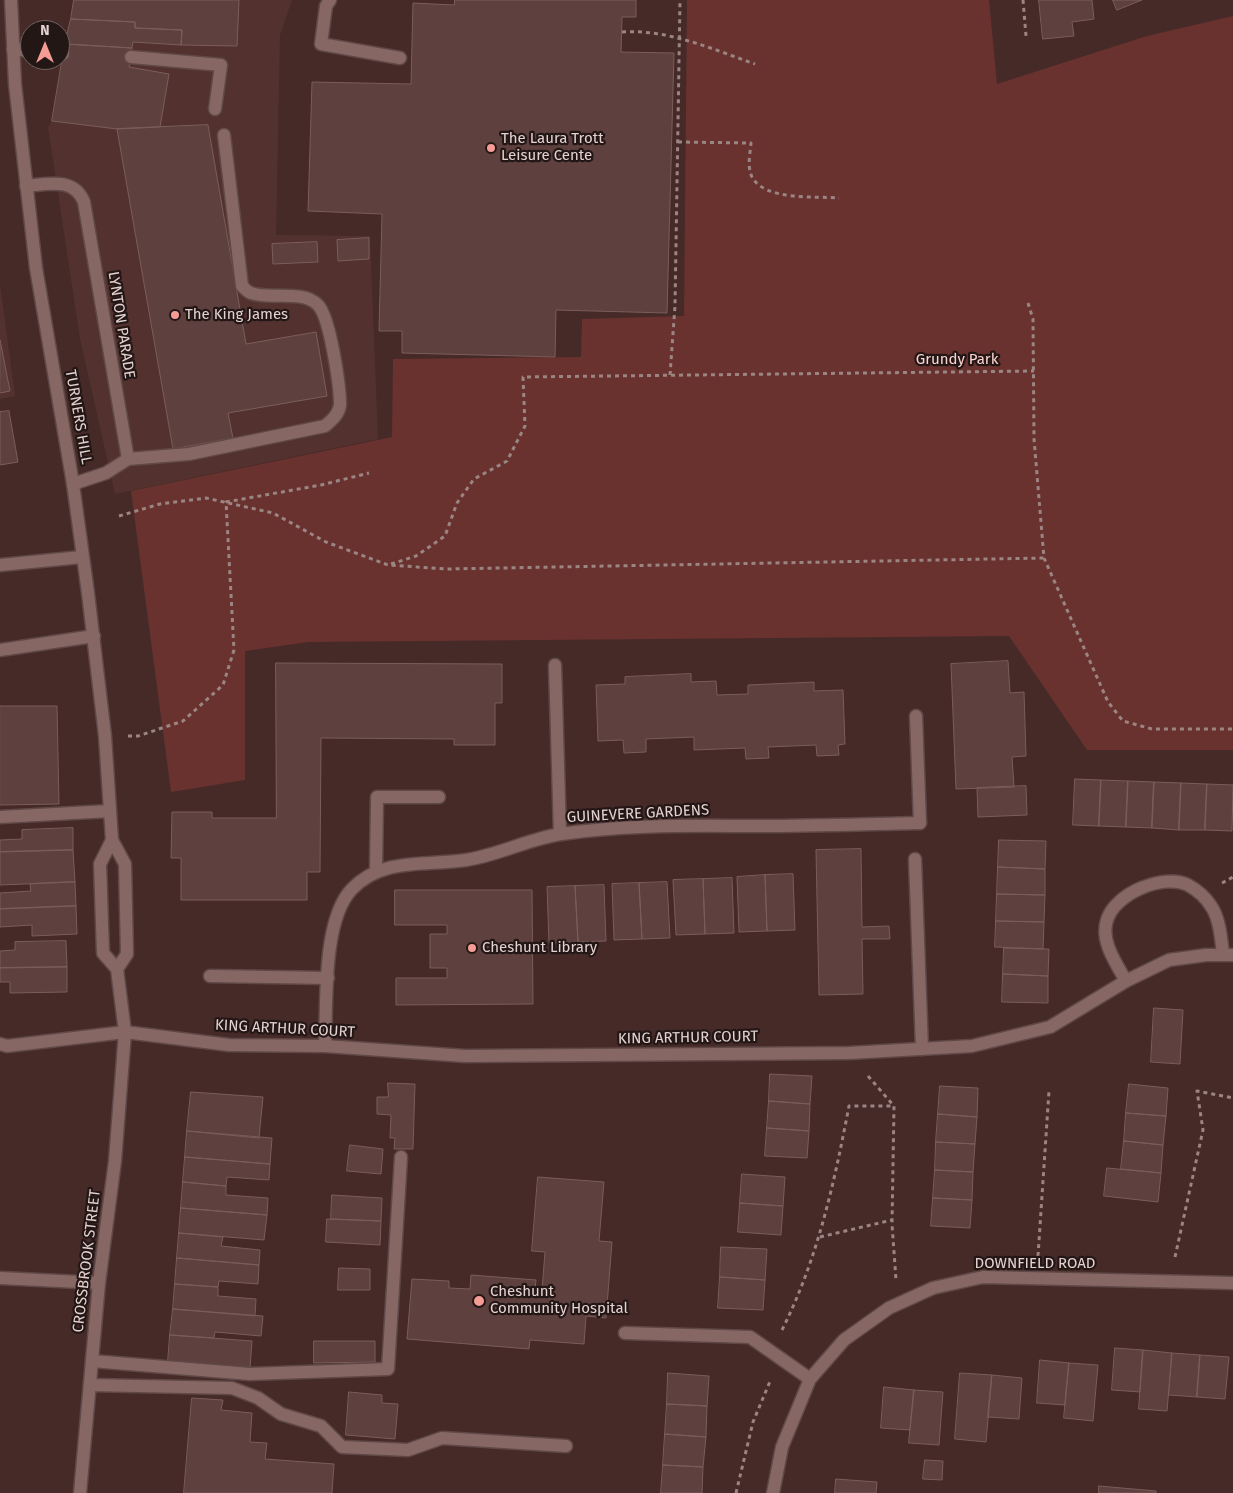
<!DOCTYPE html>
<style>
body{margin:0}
#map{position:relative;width:1233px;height:1493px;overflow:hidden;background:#452a28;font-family:"Fira Sans",sans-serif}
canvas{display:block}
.north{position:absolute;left:20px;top:20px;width:50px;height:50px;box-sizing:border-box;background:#231716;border:1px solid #706260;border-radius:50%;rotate:0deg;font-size:14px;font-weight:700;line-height:20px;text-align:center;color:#e4d2d0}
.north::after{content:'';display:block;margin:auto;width:18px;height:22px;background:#f59c95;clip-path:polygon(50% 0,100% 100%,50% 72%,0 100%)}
</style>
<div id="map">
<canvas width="1233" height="1493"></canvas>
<div class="north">N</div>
</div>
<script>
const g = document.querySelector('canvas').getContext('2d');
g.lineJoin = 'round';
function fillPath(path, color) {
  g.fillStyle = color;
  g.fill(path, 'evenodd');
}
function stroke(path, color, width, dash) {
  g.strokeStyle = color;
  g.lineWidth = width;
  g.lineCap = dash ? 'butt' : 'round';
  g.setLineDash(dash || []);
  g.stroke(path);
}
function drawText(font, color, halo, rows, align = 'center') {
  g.font = font + ' "Fira Sans",sans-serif';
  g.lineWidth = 4.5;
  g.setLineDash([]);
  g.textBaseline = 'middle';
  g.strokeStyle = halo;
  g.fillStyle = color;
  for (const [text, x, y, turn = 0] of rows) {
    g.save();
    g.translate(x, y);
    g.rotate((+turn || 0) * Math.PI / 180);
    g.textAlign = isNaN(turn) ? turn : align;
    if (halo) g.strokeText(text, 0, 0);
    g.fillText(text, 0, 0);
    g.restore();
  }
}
fillPath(new Path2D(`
 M74,0H292L280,35L276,235L370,236L378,439L115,494L80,339L48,127L52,121Z
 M0,284L15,396L0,399Z`), '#53312e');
fillPath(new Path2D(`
 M687,0H989L997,84L1147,36L1233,16V750H1087L1009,636L308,642L245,651V780L171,792L131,491L392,437L393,359L581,357L582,319L684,316Z`), '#69322f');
const building = new Path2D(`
 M74,0H239L237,46L181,45L182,30L135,28V22L71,19Z
 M455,0H636V17H622L621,52L674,53L667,313L556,310L555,357L402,353V331H379L382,214L308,211L312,82L411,84L413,3L454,5Z
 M1039,0H1092L1094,19L1072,22L1074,36L1043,39Z
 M1113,0H1142L1117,10Z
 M71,19L135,22V28L182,30L181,45L133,42L132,48L65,44Z
 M65,44L132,48L129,67L169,74L160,127L117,129L52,121Z
 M208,125L246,344L316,332L327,396L228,413L233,438L173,449L117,129Z
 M369,238V259L338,261L337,240Z
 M317,242L318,262L273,264L272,244Z
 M0,340L10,391L0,393Z
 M9,411L18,462L0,465V412Z
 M1008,661L1010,693L1024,692L1026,756L1012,757L1014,787L956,789L951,664Z
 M276,663L502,664V703H495V745H454V739L321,738L320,872H307V900H181V858H171L172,812H212V818H276Z
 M691,674V682L716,681L717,695L748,694V685L814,682V691L843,690L845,744L838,745L839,755L817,756L816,745L768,747L769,758L746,759L745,748L694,750V737L646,739V752L624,753L623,740L598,741L596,685L625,684V677Z
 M0,706H57L59,804L0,805Z
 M1075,779L1101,780L1099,826L1073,825Z
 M1101,780L1128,781L1126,827L1099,826Z
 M1128,781L1154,782L1152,828L1126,827Z
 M1154,782L1181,783L1179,830L1152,828Z
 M1181,783L1207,784L1205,830H1179Z
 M1207,784L1233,785L1232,831L1205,830Z
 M1026,786L1027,815L978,817L977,788Z
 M73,828V850L0,852V840L22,839V830Z
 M999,840L1046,841L1045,869L998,867Z
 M861,849L862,927L889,926L890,939H862L863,994L819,995L816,850Z
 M73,850L75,882L0,885V852Z
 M998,867L1045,869V895L997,894Z
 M793,874L795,930L767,931L765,875Z
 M765,875L767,931L739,932L737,877Z
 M732,878L734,933L705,934L703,879Z
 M703,879L705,934L676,935L673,880Z
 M75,882L76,906L0,909V893L31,891L30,884Z
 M667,882L670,938L642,939L639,883Z
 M639,883L642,939L614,940L612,884Z
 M604,885L606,941L578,942L575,886Z
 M575,886L578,942L549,943L547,887Z
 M395,890H532L533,1004L396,1005V978H447V968H430V934H447V925H395Z
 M997,894L1045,895L1044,922L996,921Z
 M76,906L77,934L32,936V925L0,927V909Z
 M996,921L1044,922L1043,949L995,947Z
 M66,941L67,967L0,968V951L15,950V942Z
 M1004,948L1049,949L1048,976L1003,974Z
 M67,967V992L10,993V982H0V968Z
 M1003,974L1048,976V1003L1002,1002Z
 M1154,1008L1183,1010L1180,1064L1151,1062Z
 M770,1074L812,1076L810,1104L769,1101Z
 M388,1083L415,1084L413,1149H394L395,1138H390L391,1115L377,1114V1097H388Z
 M1129,1084L1168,1088L1166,1116L1126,1113Z
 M940,1086L978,1088L977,1117L938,1114Z
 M191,1092L263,1097L259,1138L187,1131Z
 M769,1101L810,1104L809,1131L767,1128Z
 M1126,1113L1166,1116L1163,1145L1124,1141Z
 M938,1114L977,1117L975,1144L936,1142Z
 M767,1128L809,1131L807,1158L765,1156Z
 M187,1131L272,1138L270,1164L185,1157Z
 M1124,1141L1163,1145L1161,1173L1121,1169Z
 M936,1142L975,1144L973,1172L935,1170Z
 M350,1145L383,1149L381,1174L347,1171Z
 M185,1157L270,1164L269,1180L227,1177L226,1186L183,1182Z
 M1107,1168L1161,1173L1158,1202L1104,1196Z
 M935,1170L973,1172L972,1200L933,1198Z
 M742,1174L785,1177L783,1206L740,1203Z
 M538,1177L604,1182L599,1241L612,1242L606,1318L586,1316L584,1344L530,1340L529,1349L407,1339L412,1279L449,1281V1288L470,1289L471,1275L536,1280L535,1289L542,1290L545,1252L532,1251Z
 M183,1182L226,1186V1195L268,1198L267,1215L181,1208Z
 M332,1195L382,1198L381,1221L331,1219Z
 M933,1198L972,1200L970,1228L931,1226Z
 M740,1203L783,1206L781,1235L738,1232Z
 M181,1208L267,1215L264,1240L179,1233Z
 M327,1219L381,1221L380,1245L326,1242Z
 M179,1233L223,1237L221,1246L260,1250L259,1265L177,1258Z
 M721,1247L767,1249L765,1280L720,1277Z
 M177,1258L259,1265L258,1284L219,1281L218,1287L175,1284Z
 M339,1268L370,1269V1290H338Z
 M720,1277L765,1280L763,1310L718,1308Z
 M175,1284L218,1287V1296L256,1299L255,1316L173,1309Z
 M173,1309L263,1316L261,1336L215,1332L214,1338L170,1335Z
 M170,1335L252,1341L250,1368L168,1362Z
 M314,1341H375V1362L314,1363Z
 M1115,1348L1143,1350L1140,1392L1112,1390Z
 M1143,1350L1172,1353L1167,1411L1139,1409Z
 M1172,1353L1200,1355L1197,1397L1169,1395Z
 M1200,1355L1229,1357L1225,1399L1197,1397Z
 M1040,1360L1069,1363L1065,1405L1037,1403Z
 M1069,1363L1098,1365L1093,1421L1064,1418Z
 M668,1373L709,1376L707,1406L667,1404Z
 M960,1373L992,1375L986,1442L955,1439Z
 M992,1375L1022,1378L1019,1419L988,1417Z
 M884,1387L914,1390L910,1430L881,1428Z
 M914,1390L943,1392L939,1445L909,1443Z
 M349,1392L382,1395V1403L398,1404L395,1439L346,1435Z
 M192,1398L223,1400L221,1410L252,1413L250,1442L267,1443L265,1459L334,1464L332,1493H184Z
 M667,1404L707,1406L706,1437L665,1434Z
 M665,1434L706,1437L703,1467L663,1465Z
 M925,1460L943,1461L942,1480L923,1479Z
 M663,1465L703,1467L702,1493H661Z
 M836,1479L877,1482L876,1493H835Z
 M1099,1486L1156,1491V1493H1099Z`);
fillPath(building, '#5e413f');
stroke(building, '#7b5d5a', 1);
const service = new Path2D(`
 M330,0L326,6L321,44L400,58
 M13,49L30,51
 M60,54H63
 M131,57L221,65L215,109
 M26,186C48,184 74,177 84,202L128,459L106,473L73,484
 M128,459L189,454L325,426C332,420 339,414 340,405C340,386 330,317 318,305C303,289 268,300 251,293C248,292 244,288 242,286L224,135
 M0,565L82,557
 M555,665L560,834
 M916,716L920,823
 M0,817L110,811
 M915,859L922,1049
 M376,871L377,797H439
 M210,976L328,978
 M0,1044L7,1046L125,1032
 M625,1333L750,1337L810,1379
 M92,1361L250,1374L388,1369L401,1157
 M90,1385L232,1388L258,1398L281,1414L321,1426L342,1447L408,1450L442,1438L566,1446`);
const minor = new Path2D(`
 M0,650L94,636
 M1126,981C1116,963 1100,941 1107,920C1115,893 1164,873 1188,885C1197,890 1206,898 1211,906C1220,919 1221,939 1223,954
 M125,1032L229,1045L325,1046L465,1056L849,1053L972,1046L1050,1027L1126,981L1169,960L1206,955H1233
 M325,1046C327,1004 322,920 352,889C382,857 427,866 466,860C499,855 528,839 561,834C627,824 694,826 761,826C814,826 867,824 920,823
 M0,1278L99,1283
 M773,1493L782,1447L810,1379L844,1340L889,1308L933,1288L983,1277L1233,1283`);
const secondary = new Path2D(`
 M11,0L15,84L36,268L73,484L88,593L105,736L112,840L125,864L127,954L117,969
 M80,1493L99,1283L115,1161L125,1032L117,969L103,953L100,864L112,840`);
stroke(service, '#5f4846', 15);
stroke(minor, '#5f4846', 15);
stroke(secondary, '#5f4846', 15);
stroke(new Path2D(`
 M1023,0L1026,36
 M622,32C668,29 712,49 755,64
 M678,142L751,143C750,154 747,167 752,177C765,201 815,196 839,198
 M1028,303L1033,319L1034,439L1044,558L1108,702L1123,721L1152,729H1233
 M670,375L675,306L680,0
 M119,516L160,504L206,498L273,513L326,542L388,565L447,569L1044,558
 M391,564L416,556L445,536L457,503L474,479L507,461L525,426L523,377L1034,371
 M128,736H138L183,721L223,685L234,650L226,502L321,485L369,473
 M1222,883L1233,877
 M868,1076L894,1106L892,1224L896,1280
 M820,1237L892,1220
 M1038,1256L1049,1091
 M1175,1257L1203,1130L1197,1091L1233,1098
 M782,1330C818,1258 834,1184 849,1106H894
 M736,1493L753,1422L771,1379`), '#9b8583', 3, [4, 4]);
stroke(service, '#876764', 12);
stroke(minor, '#876764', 12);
stroke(secondary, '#876764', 12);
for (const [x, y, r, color] of [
 [491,148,5,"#f59c95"],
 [175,315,5,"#f59c95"],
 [472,948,5,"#f59c95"],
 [479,1301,6,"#f59c95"]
]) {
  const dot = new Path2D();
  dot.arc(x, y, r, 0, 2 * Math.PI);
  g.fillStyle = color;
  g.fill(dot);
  stroke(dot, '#231716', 2);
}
drawText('15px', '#e4d2d0', '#231716', [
 ["The Laura Trott",501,139],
 ["Leisure Cente",501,156],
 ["The King James",185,315],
 ["Cheshunt Library",482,948],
 ["Cheshunt",490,1292],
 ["Community Hospital",490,1309]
], 'left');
drawText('15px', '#e4d2d0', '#231716', [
 ["LYNTON PARADE",121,325,81],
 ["TURNERS HILL",78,417,80],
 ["GUINEVERE GARDENS",638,814,-3],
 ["KING ARTHUR COURT",285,1029,3],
 ["KING ARTHUR COURT",688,1038,-1],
 ["CROSSBROOK STREET",87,1261,-83],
 ["DOWNFIELD ROAD",1035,1264]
]);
drawText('15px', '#fcd4d1', '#231716', [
 ["Grundy Park",957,360]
]);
</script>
